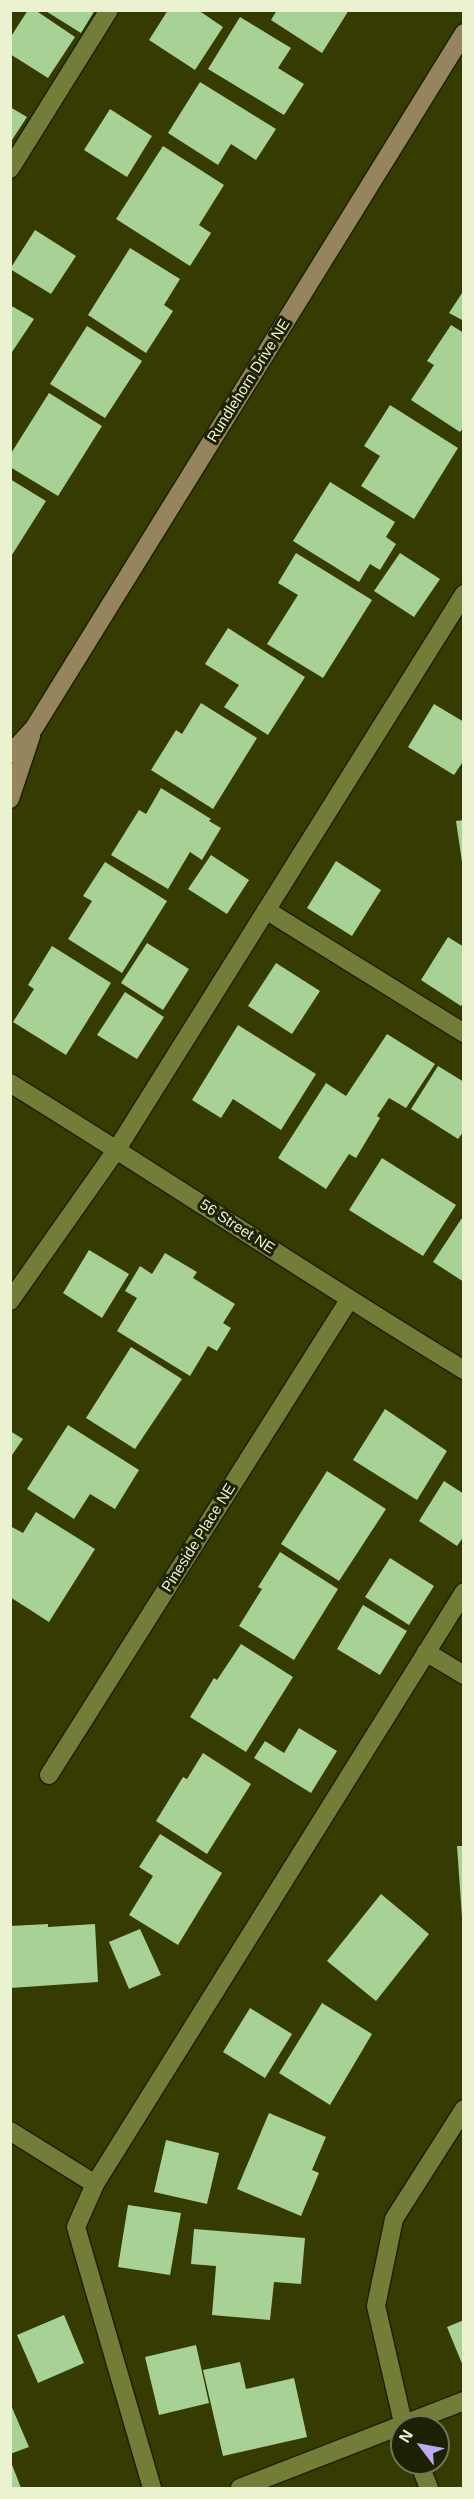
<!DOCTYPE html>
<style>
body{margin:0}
#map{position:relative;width:474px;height:2499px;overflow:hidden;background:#353b01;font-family:Arial,sans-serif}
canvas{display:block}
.frame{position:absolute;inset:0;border:12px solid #ebf2cf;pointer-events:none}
.north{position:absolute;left:390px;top:2415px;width:60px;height:60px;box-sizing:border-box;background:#1d2104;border:2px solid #6f7555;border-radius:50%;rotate:302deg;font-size:16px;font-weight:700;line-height:24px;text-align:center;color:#ebf2cf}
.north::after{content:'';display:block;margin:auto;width:21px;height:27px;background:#bda9f5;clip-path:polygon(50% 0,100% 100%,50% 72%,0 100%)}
</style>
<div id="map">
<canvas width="474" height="2499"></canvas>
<div class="frame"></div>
<div class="north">N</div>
</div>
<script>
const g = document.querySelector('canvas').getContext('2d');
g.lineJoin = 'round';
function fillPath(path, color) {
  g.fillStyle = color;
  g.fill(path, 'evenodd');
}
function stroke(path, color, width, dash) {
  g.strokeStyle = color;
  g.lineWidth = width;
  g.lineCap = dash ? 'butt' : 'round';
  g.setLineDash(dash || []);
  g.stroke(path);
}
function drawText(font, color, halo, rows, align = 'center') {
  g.font = font + ' Arial,sans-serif';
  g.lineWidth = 6;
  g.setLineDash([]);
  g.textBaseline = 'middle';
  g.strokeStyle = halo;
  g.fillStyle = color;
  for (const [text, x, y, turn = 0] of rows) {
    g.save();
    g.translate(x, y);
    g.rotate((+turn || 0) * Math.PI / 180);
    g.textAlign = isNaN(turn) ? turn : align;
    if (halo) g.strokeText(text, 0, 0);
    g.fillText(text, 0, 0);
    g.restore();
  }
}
fillPath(new Path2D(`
 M28,10H35L75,37L48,78L10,54V38Z
 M44,10H95L81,33Z
 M168,10H198L223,27L195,70L149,40Z
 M277,10H349L322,53L271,20Z
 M240,17L291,48L278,68L304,84L284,115L208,69Z
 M200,82L276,129L256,160L231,144L218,165L168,133Z
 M10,107L27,117L10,143Z
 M110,109L152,136L127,177L84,150Z
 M163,146L224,185L199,225L211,233L190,266L116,219Z
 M35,230L76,256L51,294L10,269Z
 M130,248L180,279L164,305L173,311L146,353L88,315Z
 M464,290V321L449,313Z
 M10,305L34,319L10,355Z
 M451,325L464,333V427L460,432L411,400L434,365L427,361Z
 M87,326L142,361L105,418L50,384Z
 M49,393L102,426L58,496L10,467V455Z
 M390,405L458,448L414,519L361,486L380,456L364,446Z
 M10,479L46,501L10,558Z
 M330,482L395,522L386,537L396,544L380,570L370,564L359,582L293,541Z
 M296,553L372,600L323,678L267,644L298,595L278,583Z
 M400,553L440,579L414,617L374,591Z
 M228,628L305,677L268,735L224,707L239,685L205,664Z
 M201,703L257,738L213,809L151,770L176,730L182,734Z
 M434,704L464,722V760L454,775L408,747Z
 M161,788L211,819L209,821L221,828L202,860L190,852L168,889L111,855L139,810L146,814Z
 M464,820V862H462L456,821Z
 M211,855L249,880L227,914L188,889Z
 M336,861L381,890L352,936L307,908Z
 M105,862L167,901L122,973L68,939L92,901L83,896Z
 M448,937L464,947V1002L461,1006L421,980Z
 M147,943L189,969L163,1010L121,983Z
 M52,946L111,983L66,1055L13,1022L34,989L28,985Z
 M276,963L320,991L292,1034L248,1006Z
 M125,992L164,1017L137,1059L97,1035Z
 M238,1025L316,1074L281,1130L233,1099L221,1118L192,1100Z
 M387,1034L435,1064L406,1108L389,1098L377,1116L380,1118L356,1158L349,1154L326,1189L278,1158L326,1083L346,1096Z
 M438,1066L464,1082V1131L458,1139L411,1109Z
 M382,1158L456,1205L423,1256L349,1210Z
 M464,1215V1282L433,1262Z
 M89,1250L129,1274L102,1318L63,1293Z
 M165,1253L197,1272L193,1278L235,1304L223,1323L231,1328L217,1351L208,1346L190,1376L117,1331L137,1298L125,1291L140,1266L152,1274Z
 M131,1347L182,1379L135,1449L86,1418Z
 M385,1409L447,1451L417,1500L353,1460Z
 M68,1425L139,1470L115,1509L90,1494L74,1519L27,1489Z
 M10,1431L23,1439L10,1458Z
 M327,1471L386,1509L339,1581L281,1544Z
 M444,1481L464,1494V1536L457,1546L419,1521Z
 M36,1512L95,1549L49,1622L10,1597V1526L23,1533Z
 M280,1552L338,1589L294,1660L239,1626L262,1589L258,1587Z
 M390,1558L434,1586L409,1625L365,1597Z
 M363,1605L407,1631L380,1675L337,1649Z
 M241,1644L293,1677L246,1752L190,1717L214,1678L217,1680Z
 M299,1728L337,1751L311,1793L254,1758L265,1741L284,1753Z
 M203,1753L251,1784L207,1854L156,1821L183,1777L187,1779Z
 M160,1834L222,1873L178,1945L129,1915L153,1876L139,1867Z
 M457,1846H464V1917H462Z
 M381,1894L429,1934L376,2001L327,1961Z
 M48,1924V1927L95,1924L98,1982L10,1988V1926Z
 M140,1929L161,1975L129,1989L109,1942Z
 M322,2003L372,2034L330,2105L279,2073Z
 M250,2008L292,2034L265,2078L223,2052Z
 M269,2113L326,2137L312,2170L319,2173L301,2216L237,2189Z
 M166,2140L219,2153L207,2204L154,2192Z
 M128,2205L181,2213L170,2275L118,2267Z
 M194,2229L305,2238L301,2284L274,2282L270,2320L212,2315L216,2266L191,2264Z
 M64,2315L84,2363L38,2383L17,2335Z
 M464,2320V2366H463L447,2327Z
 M196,2345L209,2403L159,2415L145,2357Z
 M240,2362L246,2389L294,2378L307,2437L223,2456L203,2370Z
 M10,2403L29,2447L10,2454Z
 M10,2462H11L21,2488H10Z`), '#a8d295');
const lane = new Path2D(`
 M10,169L109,10
 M266,910L464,1033
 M10,1301L117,1149L464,594
 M426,1652L464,1675
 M10,2131L95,2184L76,2227L152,2488
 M95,2184L464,1592
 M240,2488L464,2401`);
const street = new Path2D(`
 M10,1083C162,1177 311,1277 464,1370
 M49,1775L349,1300
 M404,2427L376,2306L394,2219L464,2109
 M419,2463L429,2488`);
const secondary = new Path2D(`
 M10,754L34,728L464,33
 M10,799L31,736`);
stroke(lane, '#1d2100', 21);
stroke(street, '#1d2100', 21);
stroke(secondary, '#1d2100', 21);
stroke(lane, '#747d38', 18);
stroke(street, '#747d38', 18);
stroke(secondary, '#95845d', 18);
drawText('15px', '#ebf2cf', '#1d2104', [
 ["Rundlehorn Drive NE",249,381,-58],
 ["56 Street NE",237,1227,33],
 ["Pineside Place NE",199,1538,-58]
]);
</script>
